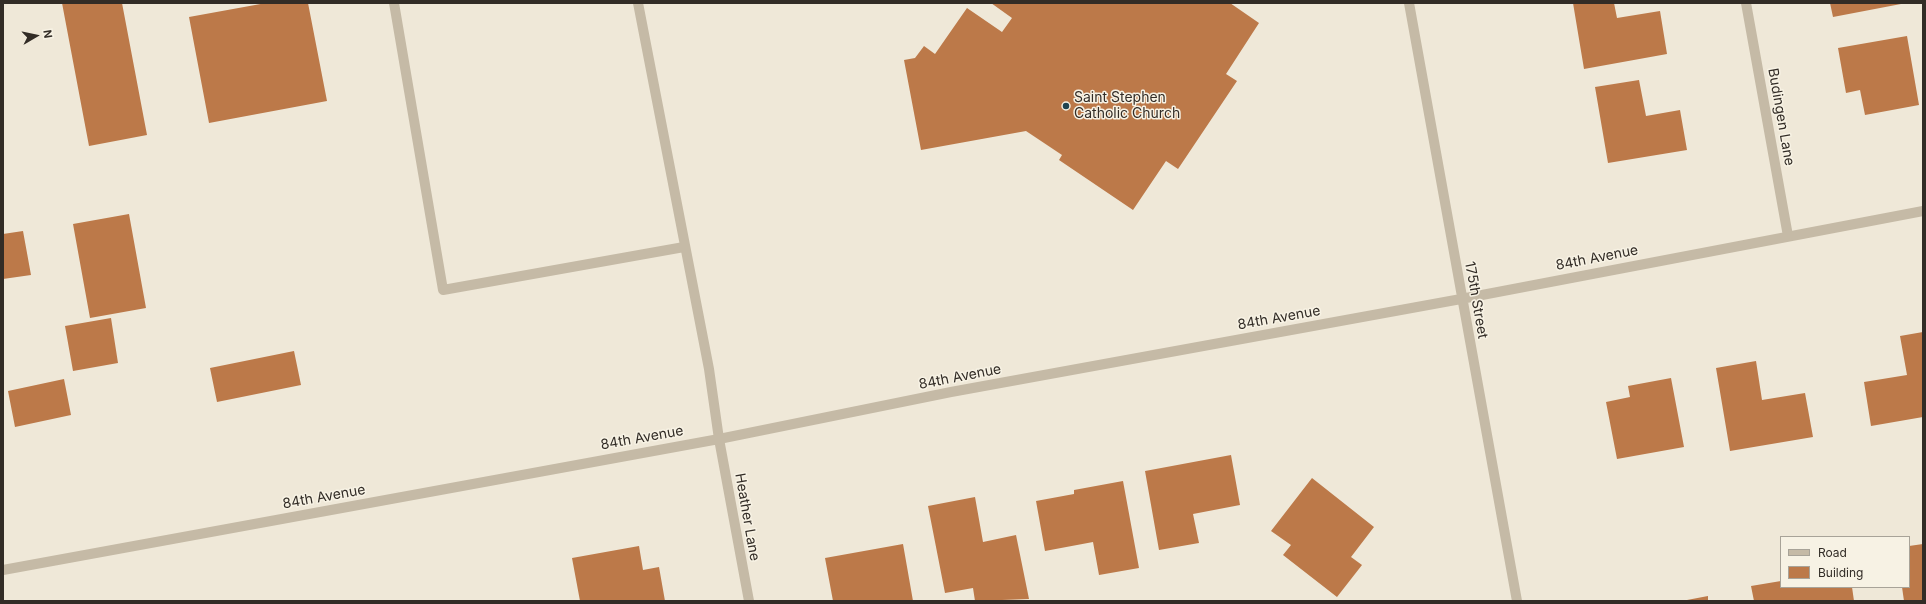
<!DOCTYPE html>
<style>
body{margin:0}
#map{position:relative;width:1926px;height:604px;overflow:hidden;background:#efe8d8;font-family:Inter,sans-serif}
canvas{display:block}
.frame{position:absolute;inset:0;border:4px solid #322c26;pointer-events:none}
.legend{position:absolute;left:1780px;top:536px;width:130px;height:52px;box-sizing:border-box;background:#f7f2e4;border:1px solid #a8a398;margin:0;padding:5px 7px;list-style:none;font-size:12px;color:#322c26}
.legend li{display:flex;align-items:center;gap:8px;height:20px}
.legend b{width:20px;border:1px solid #a8a398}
.north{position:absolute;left:16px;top:16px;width:40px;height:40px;-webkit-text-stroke:3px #f7f2e4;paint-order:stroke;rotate:81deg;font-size:11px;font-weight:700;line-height:16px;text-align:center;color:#322c26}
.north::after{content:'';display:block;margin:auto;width:14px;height:18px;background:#322c26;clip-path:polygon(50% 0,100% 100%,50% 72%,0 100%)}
</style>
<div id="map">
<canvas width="1926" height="604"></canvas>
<div class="frame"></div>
<ul class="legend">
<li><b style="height:5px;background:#c5baa6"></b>Road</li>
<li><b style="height:11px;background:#bc7949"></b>Building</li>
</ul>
<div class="north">N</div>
</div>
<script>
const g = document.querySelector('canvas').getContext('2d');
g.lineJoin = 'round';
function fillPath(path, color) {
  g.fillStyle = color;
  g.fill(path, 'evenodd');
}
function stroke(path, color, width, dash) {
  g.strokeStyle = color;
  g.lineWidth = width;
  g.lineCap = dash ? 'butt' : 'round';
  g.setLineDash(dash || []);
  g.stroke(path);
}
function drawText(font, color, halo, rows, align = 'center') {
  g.font = font + ' Inter,sans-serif';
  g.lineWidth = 3;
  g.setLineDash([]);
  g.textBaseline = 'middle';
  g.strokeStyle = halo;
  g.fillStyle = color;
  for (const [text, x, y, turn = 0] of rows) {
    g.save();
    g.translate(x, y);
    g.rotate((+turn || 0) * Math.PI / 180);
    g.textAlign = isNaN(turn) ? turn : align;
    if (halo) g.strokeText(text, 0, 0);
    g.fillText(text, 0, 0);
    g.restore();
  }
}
fillPath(new Path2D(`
 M62,3H122L147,135L89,146Z
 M266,3H308L327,101L209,123L189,17Z
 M991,3H1230L1259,23L1226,74L1237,81L1178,169L1166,161L1133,210L1059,160L1062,155L1026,131L921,150L904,60L915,58L924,46L935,54L967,8L1002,32L1012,18Z
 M1573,3H1614L1617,18L1660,11L1667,54L1584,69Z
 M1830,3H1901V4L1833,17Z
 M1907,36L1919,105L1865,115L1860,90L1846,93L1838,48Z
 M1639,80L1646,116L1680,110L1687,150L1608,163L1595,87Z
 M129,214L146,308L90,318L73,224Z
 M23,231L31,275L3,279V234Z
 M111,318L118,363L73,371L65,326Z
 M1923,332V417L1871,426L1864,382L1907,375L1900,336Z
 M294,351L301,385L217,402L210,368Z
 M1756,361L1762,400L1805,393L1813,437L1730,451L1716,368Z
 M1671,378L1684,447L1617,459L1606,402L1630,397L1628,386Z
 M64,379L71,415L15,427L8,391Z
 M1231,455L1240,505L1193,514L1199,543L1159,550L1145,471Z
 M1312,478L1374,527L1351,557L1362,565L1337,597L1283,555L1291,545L1271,531Z
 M1123,481L1139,568L1099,575L1093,542L1045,551L1036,501L1074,494V490Z
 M975,497L983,542L1016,535L1029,599L975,601L973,588L945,593L928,506Z
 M903,544L913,601H833L825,558Z
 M1923,544V601H1904L1902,587H1909V546Z
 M639,546L643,570L659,567L665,601H580L572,558Z
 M1781,581V587H1852L1854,601H1754L1751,586Z
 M1708,596V601H1687V600Z`), '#bc7949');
stroke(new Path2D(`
 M394,3L443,290L684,247
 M638,3L709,369L719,439`), '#c5baa6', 10);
stroke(new Path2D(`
 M1409,3L1517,601
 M1746,3L1788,236
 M719,439L749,601
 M3,570L719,439L951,392L1461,299L1923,211`), '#c5baa6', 10);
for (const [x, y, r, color] of [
 [1066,106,4,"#1f4450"]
]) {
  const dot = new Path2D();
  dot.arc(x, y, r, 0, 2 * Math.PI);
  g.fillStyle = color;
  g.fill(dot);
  stroke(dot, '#f7f2e4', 1.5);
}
drawText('14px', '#322c26', '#f7f2e4', [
 ["Saint Stephen",1074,98],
 ["Catholic Church",1074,114]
], 'left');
drawText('14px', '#322c26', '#f7f2e4', [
 ["Budingen Lane",1781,117,80],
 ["84th Avenue",1597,258,-11],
 ["175th Street",1476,300,80],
 ["84th Avenue",1279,318,-10],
 ["84th Avenue",960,377,-11],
 ["84th Avenue",642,438,-10],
 ["84th Avenue",324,497,-10],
 ["Heather Lane",747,517,80]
]);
</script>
